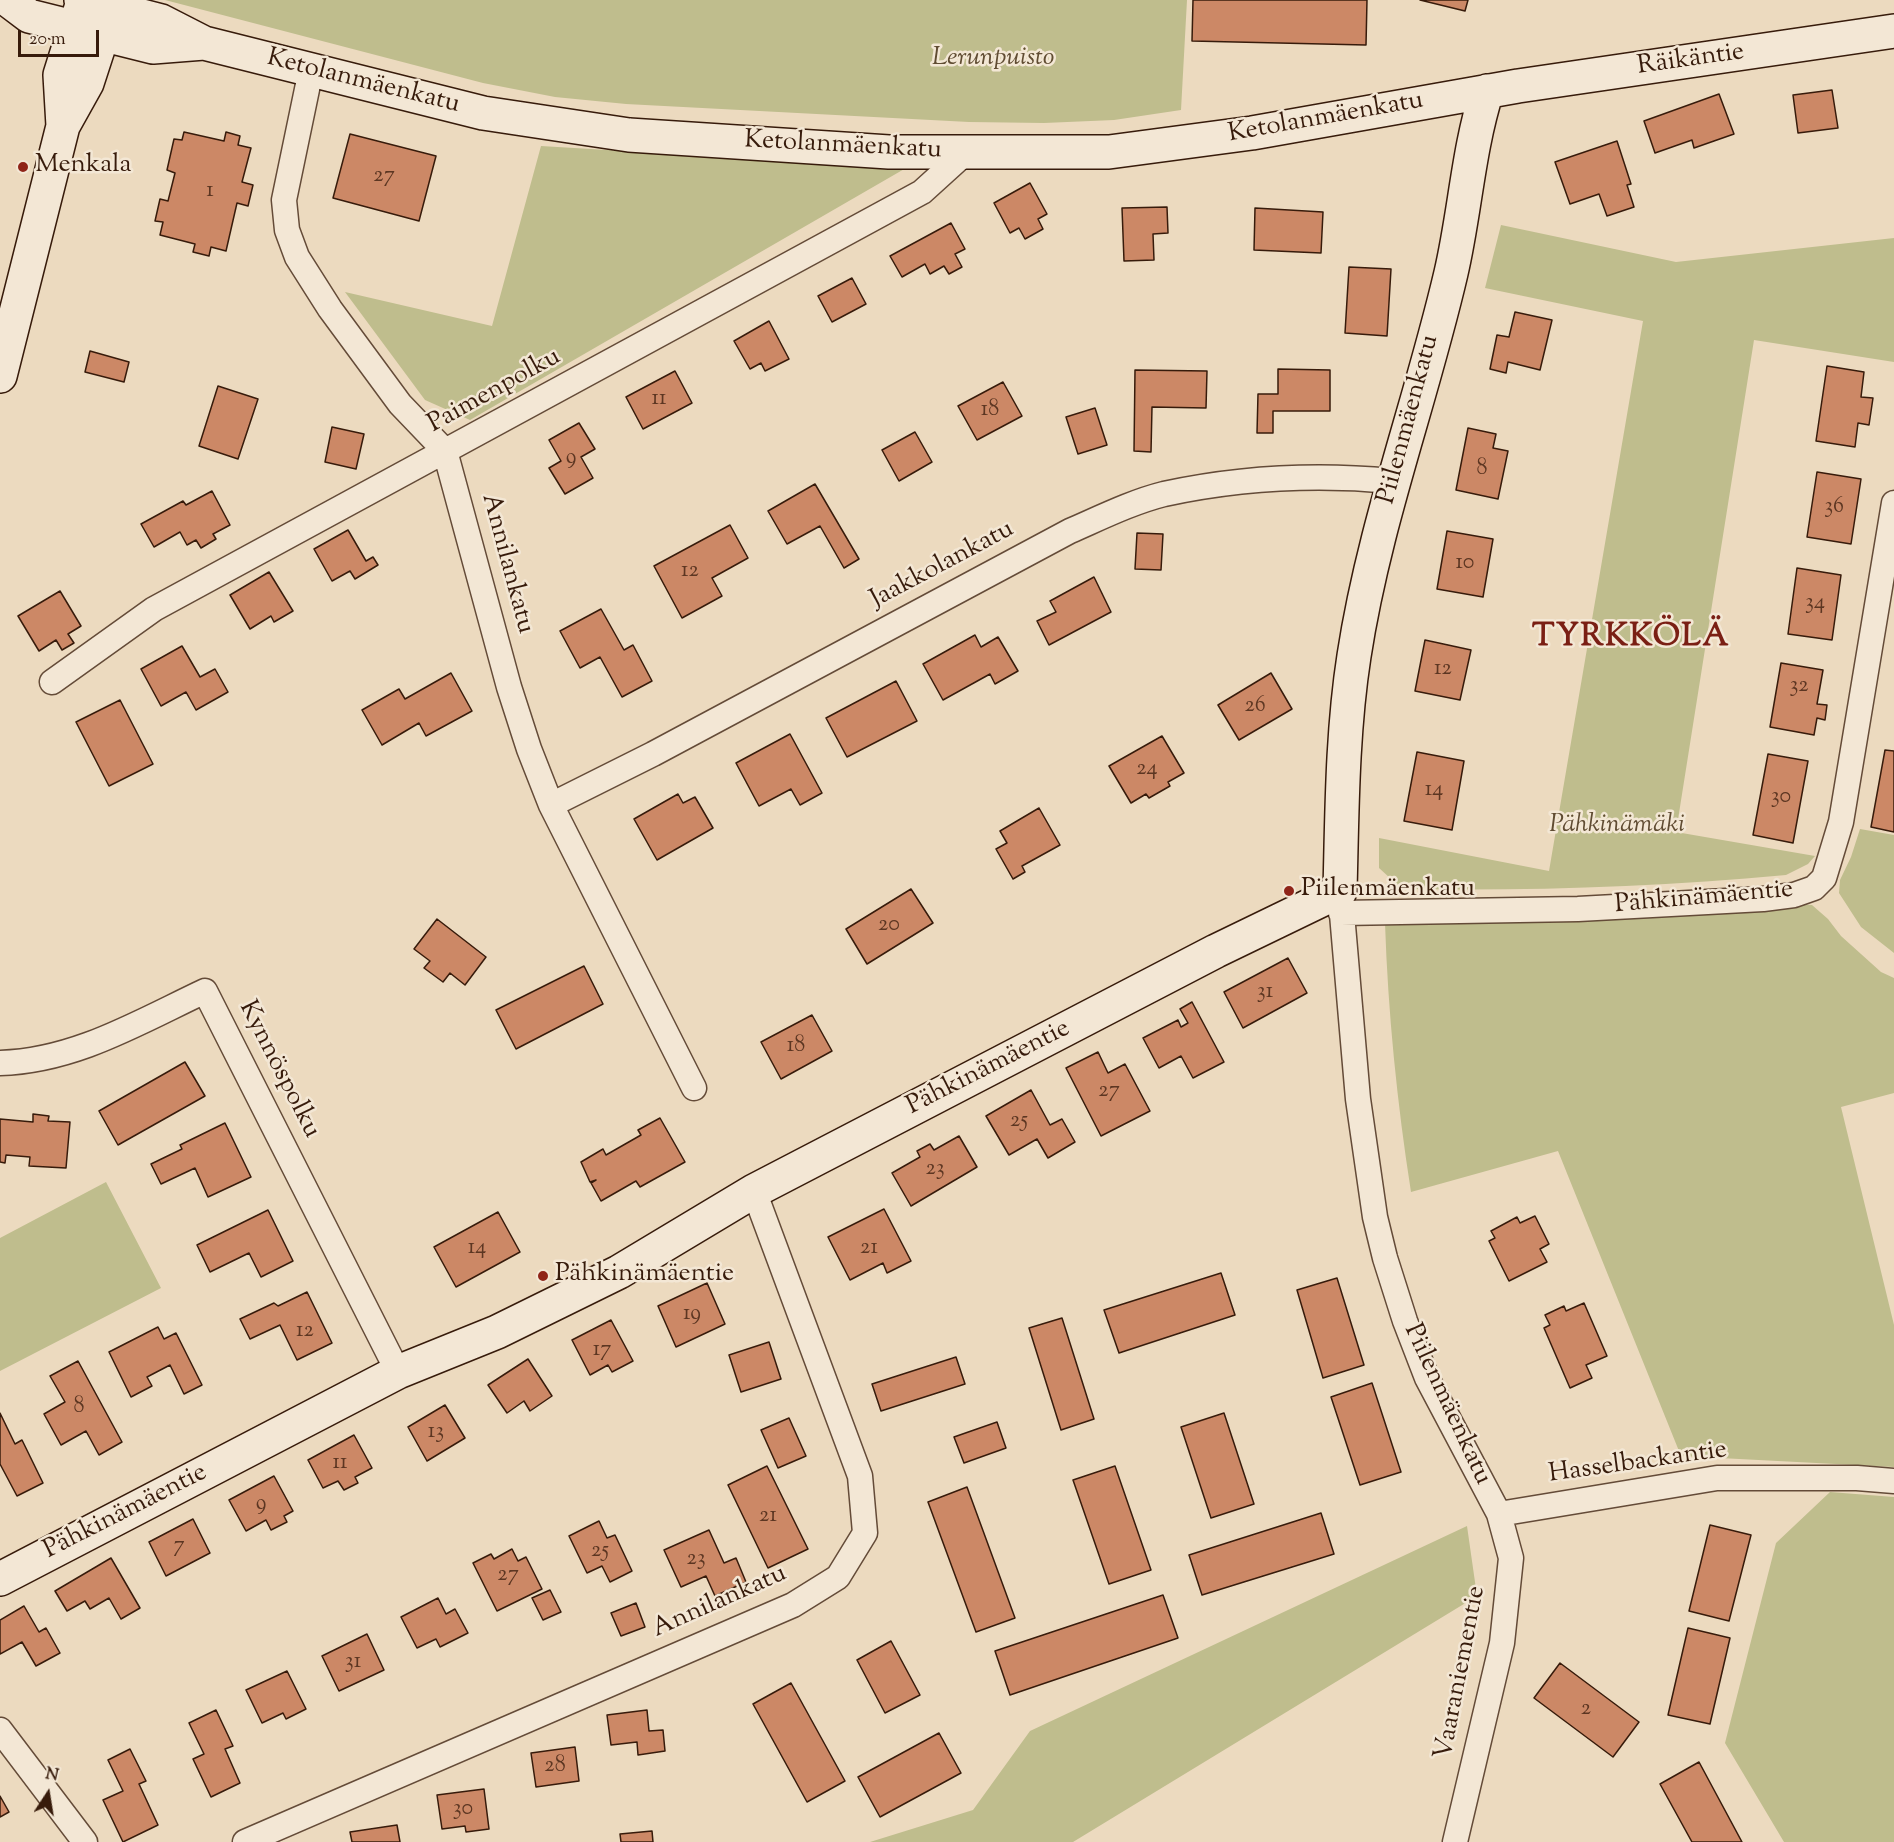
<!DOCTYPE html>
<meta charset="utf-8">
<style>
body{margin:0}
#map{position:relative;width:1894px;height:1842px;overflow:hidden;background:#ecdabf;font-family:"Sorts Mill Goudy",serif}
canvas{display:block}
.north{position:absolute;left:18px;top:1764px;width:60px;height:60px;-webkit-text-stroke:4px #f3e7d5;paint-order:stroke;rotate:12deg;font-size:16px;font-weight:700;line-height:24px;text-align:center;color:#371b0b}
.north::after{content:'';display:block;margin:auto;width:21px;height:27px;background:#371b0b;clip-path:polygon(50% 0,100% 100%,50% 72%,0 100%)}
.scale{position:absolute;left:18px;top:30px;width:81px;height:27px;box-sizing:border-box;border:3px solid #371b0b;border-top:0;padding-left:8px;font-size:18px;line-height:21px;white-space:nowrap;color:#371b0b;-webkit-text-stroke:4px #f3e7d5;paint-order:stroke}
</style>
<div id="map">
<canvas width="1894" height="1842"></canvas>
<div class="north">N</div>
<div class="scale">20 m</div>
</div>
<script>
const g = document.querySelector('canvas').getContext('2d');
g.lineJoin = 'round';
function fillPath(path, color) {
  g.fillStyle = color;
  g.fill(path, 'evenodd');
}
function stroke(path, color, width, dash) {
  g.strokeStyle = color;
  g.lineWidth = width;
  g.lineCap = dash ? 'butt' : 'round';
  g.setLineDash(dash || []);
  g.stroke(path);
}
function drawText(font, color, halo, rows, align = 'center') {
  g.font = font + ' "Sorts Mill Goudy",serif';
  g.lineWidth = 5;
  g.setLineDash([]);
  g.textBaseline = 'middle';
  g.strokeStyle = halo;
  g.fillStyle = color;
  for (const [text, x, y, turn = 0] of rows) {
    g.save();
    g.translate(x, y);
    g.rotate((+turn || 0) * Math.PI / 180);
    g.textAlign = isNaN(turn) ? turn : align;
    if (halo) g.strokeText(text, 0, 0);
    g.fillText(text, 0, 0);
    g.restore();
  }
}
fillPath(new Path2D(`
 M165,0H1187L1181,110L1114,120L1044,123L969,122L626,104L555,97L483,83Z
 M541,146L906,168L470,420L425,400L345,292L492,326Z
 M1501,225L1676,262L1894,238V362L1754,340L1676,832L1815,856L1808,864L1786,875C1658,887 1531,891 1402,889L1379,868V838L1549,871L1643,321L1485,288Z
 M1860,829L1894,835V953L1861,927L1839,893L1840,880L1851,857Z
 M1796,904L1812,905L1828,919L1841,936L1881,972L1894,978V1093L1841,1107L1894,1325V1467L1681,1456L1558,1151L1411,1192C1397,1102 1388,1013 1385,923Z
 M106,1182L161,1288L0,1371V1238Z
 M1830,1492L1894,1497V1842H1784L1725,1743L1776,1543Z
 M1467,1526L1477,1596L1073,1842H870L973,1810L1030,1731Z`), '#bfbd8d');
const building = new Path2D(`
 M1193,0H1367L1366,45L1192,41Z
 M1420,0H1468L1465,11Z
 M1832,90L1838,128L1798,133L1793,95Z
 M1719,94L1734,134L1694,148L1692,140L1655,153L1644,121Z
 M184,132L224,141L226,132L240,136L238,145L251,148L242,182L253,185L248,206L237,203L226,251L211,247L209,256L193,252L195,244L160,235L163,222L155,221L160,199L168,201L175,173L167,170L174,139L182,140Z
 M350,134L436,156L419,221L333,198Z
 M1617,141L1631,184L1627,185L1634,207L1607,216L1599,194L1570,204L1555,162Z
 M1030,183L1047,214L1038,219L1043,229L1025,239L1019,228L1010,233L994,203Z
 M1167,207L1168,233L1153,234L1154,260L1124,261L1122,208Z
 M1255,208L1323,212L1321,253L1254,250Z
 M951,223L965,249L955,254L962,267L949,274L944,266L930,274L925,264L902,277L890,256Z
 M1349,267L1391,269L1387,336L1345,333Z
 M852,278L866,304L832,322L818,296Z
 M1515,312L1552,320L1540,370L1508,362L1506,373L1490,369L1497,335L1509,337Z
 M769,321L789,359L765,371L761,363L750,369L734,341Z
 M90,351L129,362L124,382L85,372Z
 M1827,366L1864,372L1861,397L1873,398L1869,425L1858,423L1855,447L1816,441Z
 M1278,369L1330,370V411H1273V433H1257L1258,394H1278Z
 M1135,370L1207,371L1206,408L1152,407L1151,452L1134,451Z
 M675,371L692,403L643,429L626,397Z
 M1003,382L1022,416L977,440L958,406Z
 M218,386L258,399L238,459L199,446Z
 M1095,408L1107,445L1078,454L1066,417Z
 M579,423L595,449L581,457L593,478L565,494L549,468L561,461L549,440Z
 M332,427L364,434L356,469L325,462Z
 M1468,428L1496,434L1493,448L1508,451L1498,499L1456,490Z
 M915,432L932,462L899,481L882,450Z
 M1817,472L1861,479L1851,544L1807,537Z
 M815,484L859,559L844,568L820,526L787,544L768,511Z
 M212,491L230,525L213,534L216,539L201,548L196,540L187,545L180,532L154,547L141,524L183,501L186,505Z
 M730,525L748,558L712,578L722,596L682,618L654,566Z
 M348,530L366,561L373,557L378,565L355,579L350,571L332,581L314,549Z
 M1447,531L1493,539L1483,597L1437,589Z
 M1137,533L1163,534L1161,570L1135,569Z
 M1797,568L1841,575L1832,640L1788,634Z
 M269,572L293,611L274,622L271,616L250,629L230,595Z
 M1094,577L1111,612L1049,645L1037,621L1056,612L1050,601Z
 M60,591L81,626L68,634L74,643L62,650L56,640L39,651L18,616Z
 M601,609L624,650L633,645L652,681L622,697L600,657L580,668L560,631Z
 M975,635L981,647L998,637L1018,671L995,684L990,674L943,700L923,664Z
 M1425,640L1471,650L1460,700L1415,691Z
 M182,646L200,677L215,669L228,692L196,710L186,692L161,706L141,669Z
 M1781,663L1823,670L1817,704L1827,705L1825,720L1817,718L1814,735L1770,727Z
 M451,673L472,711L426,736L419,723L382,745L362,710L399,689L405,699Z
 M1271,673L1292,709L1239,740L1218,705Z
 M896,681L917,721L847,757L826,718Z
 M120,700L153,764L109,786L76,722Z
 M790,734L822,793L800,805L791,789L759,806L736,763Z
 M1162,736L1184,773L1168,782L1170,786L1149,798L1146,794L1131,803L1109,766Z
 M1885,750L1894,751V832L1871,827Z
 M1417,752L1464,761L1452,830L1404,821Z
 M1768,754L1808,761L1793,843L1753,835Z
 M678,794L683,803L695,797L713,828L657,860L634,819Z
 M1039,808L1060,845L1022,866L1025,872L1013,879L996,849L1007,843L1000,831Z
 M911,889L933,923L867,964L846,929Z
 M437,919L486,957L465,985L450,973L443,982L424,968L430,961L414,949Z
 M1288,958L1307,993L1243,1028L1224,992Z
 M584,966L603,1004L516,1049L496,1010Z
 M1192,1002L1224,1062L1193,1078L1181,1056L1159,1068L1143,1038L1178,1020L1181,1027L1188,1023L1180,1009Z
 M812,1015L832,1051L781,1079L761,1042Z
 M1098,1052L1108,1073L1125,1064L1150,1111L1101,1136L1066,1068Z
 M185,1062L205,1096L118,1145L99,1111Z
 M1031,1090L1050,1125L1062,1119L1075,1142L1048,1158L1037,1139L1009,1155L986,1116Z
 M33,1114L49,1116L48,1121L70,1122L66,1168L29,1166L30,1157L6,1155L5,1163L0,1162V1119L33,1122Z
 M660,1118L685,1162L640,1187L636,1181L601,1201L591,1183L596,1180L590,1182L581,1162L603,1149L606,1155L641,1135L638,1130Z
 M225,1123L251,1177L208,1197L195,1168L161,1184L151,1164L182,1149L180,1145Z
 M959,1136L977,1167L911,1206L892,1173L920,1157L917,1151L930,1144L934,1150Z
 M884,1209L911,1261L887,1273L883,1263L850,1280L828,1237Z
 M268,1210L293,1261L261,1277L249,1253L210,1272L197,1245Z
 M498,1212L520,1252L456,1287L434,1247Z
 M1535,1216L1549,1244L1540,1249L1547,1262L1509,1281L1489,1241L1495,1238L1491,1231L1517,1217L1520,1223Z
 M1221,1273L1235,1315L1119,1353L1104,1310Z
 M1337,1278L1364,1365L1323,1378L1297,1290Z
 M707,1283L725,1324L676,1347L658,1306Z
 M307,1292L332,1343L297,1360L280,1325L250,1339L240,1319L274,1303L278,1306Z
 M1584,1303L1607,1356L1586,1365L1592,1378L1570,1388L1544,1328L1550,1325L1545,1315L1564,1306L1566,1311Z
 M1062,1318L1094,1419L1061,1430L1029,1328Z
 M611,1320L633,1361L612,1372L608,1365L590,1375L572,1340Z
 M158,1327L164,1339L176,1333L202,1385L184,1394L170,1365L147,1377L152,1386L131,1397L109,1352Z
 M769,1342L781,1379L741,1392L729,1355Z
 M956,1357L965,1384L881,1411L872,1384Z
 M528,1359L552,1396L530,1411L524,1401L507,1413L488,1385Z
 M78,1361L122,1442L99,1455L86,1431L61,1445L44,1414L65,1402L50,1376Z
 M1372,1383L1401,1472L1360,1485L1331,1397Z
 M445,1405L465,1438L427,1461L408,1427Z
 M0,1413L15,1444L22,1440L43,1483L17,1496L0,1464Z
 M1224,1413L1254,1504L1211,1518L1181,1427Z
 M789,1418L806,1456L778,1468L761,1430Z
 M997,1422L1006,1448L964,1463L954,1437Z
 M354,1435L372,1468L355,1477L358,1483L344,1490L338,1481L323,1488L308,1460Z
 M767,1466L808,1549L768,1568L728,1485Z
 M1115,1466L1151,1570L1109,1584L1073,1480Z
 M274,1476L293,1511L284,1516L287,1522L271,1530L266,1520L246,1531L229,1500Z
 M967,1487L1015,1618L976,1632L928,1502Z
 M1321,1513L1334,1554L1202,1595L1189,1555Z
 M193,1519L210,1553L166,1576L149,1542Z
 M599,1521L607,1538L615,1535L632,1571L610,1582L602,1566L587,1573L569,1536Z
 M1710,1525L1751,1535L1729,1621L1689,1611Z
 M709,1530L724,1563L736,1558L746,1582L715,1596L706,1576L681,1587L664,1550Z
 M512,1549L518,1561L526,1557L542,1589L497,1611L473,1563L491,1554L494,1559Z
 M111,1558L140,1608L121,1619L109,1598L90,1609L85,1601L67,1611L55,1591Z
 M550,1590L561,1612L543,1620L532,1598Z
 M1163,1595L1178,1638L1010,1695L995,1651Z
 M438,1598L446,1614L455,1609L468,1633L440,1647L436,1639L417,1648L401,1617Z
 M636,1603L645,1627L621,1636L611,1613Z
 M24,1606L39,1632L46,1628L60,1653L36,1666L22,1642L0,1654V1620Z
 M1688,1628L1730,1638L1710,1724L1668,1715Z
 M367,1634L384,1670L339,1691L322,1656Z
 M891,1641L920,1695L885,1713L857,1660Z
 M1560,1663L1639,1722L1613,1757L1534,1698Z
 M287,1671L306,1709L286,1719L283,1713L262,1723L246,1690Z
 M791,1683L845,1781L807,1802L753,1704Z
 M216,1710L233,1746L225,1749L240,1783L211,1797L193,1759L204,1754L189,1723Z
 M647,1710L649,1731L663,1730L665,1751L638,1755L637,1742L611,1745L607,1715Z
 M939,1733L961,1773L880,1817L858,1777Z
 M575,1747L579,1781L536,1787L531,1753Z
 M130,1749L146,1781L139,1784L158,1825L123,1842L103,1800L123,1791L108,1760Z
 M1699,1762L1742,1842H1692L1660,1784Z
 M484,1789L489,1829L466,1832L465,1826L442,1829L437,1795Z
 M0,1796L9,1812L0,1817Z
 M397,1825L400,1842H352L350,1832Z
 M652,1831L653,1842H621L620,1834Z`);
fillPath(building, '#c86');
stroke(building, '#371b0b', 1.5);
const street = new Path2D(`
 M311,70L284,200L287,230L297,257L330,309L400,404L445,451L509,687L529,749L551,805L694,1088
 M52,682L154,609L922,192L965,153
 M551,805L653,754L1070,531C1100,518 1132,502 1164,494C1238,478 1318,474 1392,481
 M1340,891L1358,1099L1375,1217L1385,1258L1405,1321L1427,1378L1499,1514L1511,1558L1502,1643L1455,1842
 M1341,913L1578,909L1763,899L1794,895L1814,888L1824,878L1841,822L1894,503
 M0,1063C75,1061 139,1022 205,991L398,1372
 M1499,1514L1717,1478H1857L1894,1481
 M0,1730L85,1842
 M245,1842L793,1605L838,1577L865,1533L860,1476L754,1191`);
const secondary = new Path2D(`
 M8,0L29,16L153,47L204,43
 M81,0L161,21L204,43L483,113L629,135L889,152H1109L1252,133L1518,86L1894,31
 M63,126L60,75L81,8
 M0,376L63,126L87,83L114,0
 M0,1579L398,1372L497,1332L619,1272L754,1191L1216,951L1340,891C1342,813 1342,733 1354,656C1374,525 1421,402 1451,273C1465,213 1468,150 1487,91`);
stroke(street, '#644b38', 27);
stroke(secondary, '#371b0b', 36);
stroke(street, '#f3e7d5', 24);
stroke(secondary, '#f3e7d5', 33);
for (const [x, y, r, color] of [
 [23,167,6,"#8f2418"],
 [1289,891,6,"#8f2418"],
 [543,1276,6,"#8f2418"]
]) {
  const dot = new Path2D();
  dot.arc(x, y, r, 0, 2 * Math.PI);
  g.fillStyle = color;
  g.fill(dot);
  stroke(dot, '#f3e7d5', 2);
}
drawText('22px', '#5c3622', null, [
 ["27",384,177],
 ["1",210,192],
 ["11",659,400],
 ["18",990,411],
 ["9",571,459],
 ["8",1482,470],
 ["36",1834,508],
 ["10",1465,564],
 ["12",690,572],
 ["34",1815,604],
 ["12",1443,670],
 ["32",1799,687],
 ["26",1255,707],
 ["24",1147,770],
 ["14",1434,791],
 ["30",1781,798],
 ["20",889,926],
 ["31",1265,993],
 ["18",796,1047],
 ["27",1109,1092],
 ["25",1019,1122],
 ["23",935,1170],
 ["14",477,1249],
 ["21",869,1249],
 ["19",692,1315],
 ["12",305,1332],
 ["17",602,1351],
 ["8",79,1408],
 ["13",436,1433],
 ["11",340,1464],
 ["9",261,1505],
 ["21",768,1517],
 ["7",179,1547],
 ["25",600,1552],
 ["23",696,1560],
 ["27",508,1576],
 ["31",353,1663],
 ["2",1586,1710],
 ["28",555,1767],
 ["30",463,1810]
]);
drawText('italic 26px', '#604c32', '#f3e7d5', [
 ["Lerunpuisto",993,60],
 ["Pähkinämäki",1617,827]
]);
drawText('26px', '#371b0b', '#f3e7d5', [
 ["Räikäntie",1691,61,-8],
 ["Ketolanmäenkatu",363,83,14],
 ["Ketolanmäenkatu",1326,119,-10],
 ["Ketolanmäenkatu",843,147,3],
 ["Paimenpolku",495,392,-29],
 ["Piilenmäenkatu",1410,420,-75],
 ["Annilankatu",506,564,75],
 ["Jaakkolankatu",943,566,-28],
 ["Pähkinämäentie",1704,899,-5],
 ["Pähkinämäentie",989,1069,-27],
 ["Kynnöspolku",278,1070,63],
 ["Piilenmäenkatu",1446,1405,65],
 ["Hasselbackantie",1638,1464,-8],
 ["Pähkinämäentie",126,1513,-27],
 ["Annilankatu",720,1603,-24],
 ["Vaaraniementie",1462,1673,-79]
]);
drawText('26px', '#371b0b', '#f3e7d5', [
 ["Menkala",35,167],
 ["Piilenmäenkatu",1301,891],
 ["Pähkinämäentie",555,1276]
], 'left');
g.letterSpacing = '1.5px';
drawText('bold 32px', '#7a1f14', '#f3e7d5', [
 ["TYRKKÖLÄ",1631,640]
]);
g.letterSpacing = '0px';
</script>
